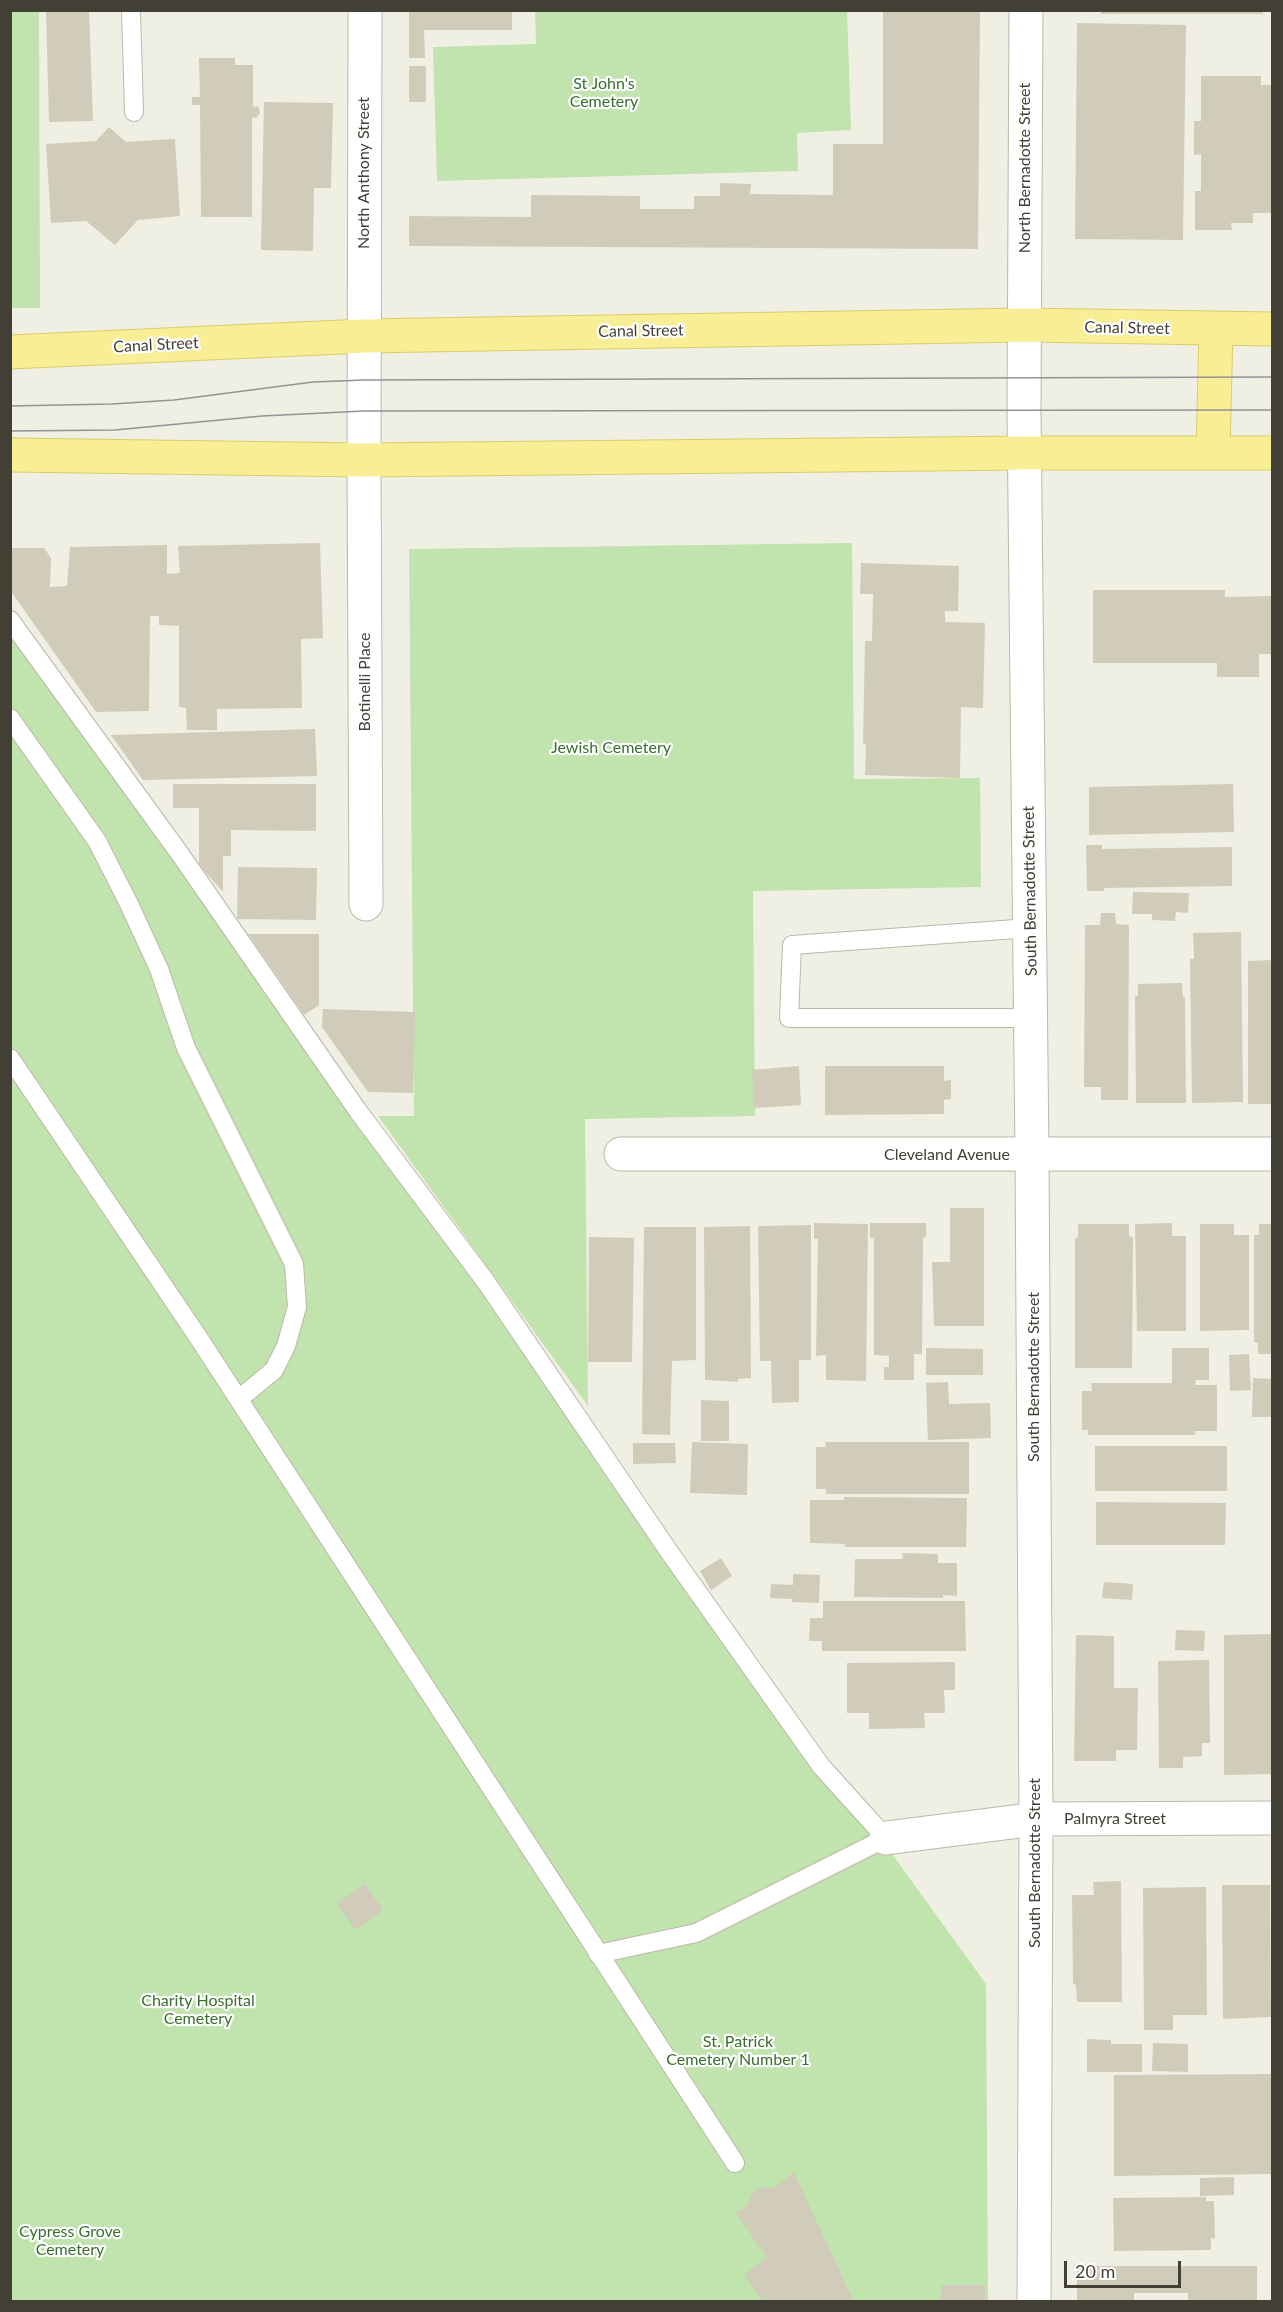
<!DOCTYPE html>
<style>
body{margin:0}
#map{position:relative;width:1283px;height:2312px;overflow:hidden;background:#f0efe4;font-family:Lato,sans-serif}
canvas{display:block}
.frame{position:absolute;inset:0;border:12px solid #423f34;pointer-events:none}
.scale{position:absolute;left:1064px;top:2261px;width:117px;height:27px;box-sizing:border-box;border:3px solid #423f34;border-top:0;padding-left:8px;font-size:18px;line-height:21px;white-space:nowrap;color:#423f34;-webkit-text-stroke:4px #fff;paint-order:stroke}
</style>
<div id="map">
<canvas width="1283" height="2312"></canvas>
<div class="frame"></div>
<div class="scale">20 m</div>
</div>
<script>
const g = document.querySelector('canvas').getContext('2d');
g.lineJoin = 'round';
function fillPath(path, color) {
  g.fillStyle = color;
  g.fill(path, 'evenodd');
}
function stroke(path, color, width, dash) {
  g.strokeStyle = color;
  g.lineWidth = width;
  g.lineCap = dash ? 'butt' : 'round';
  g.setLineDash(dash || []);
  g.stroke(path);
}
function drawText(font, color, halo, rows, align = 'center') {
  g.font = font + ' Lato,sans-serif';
  g.lineWidth = 4.5;
  g.setLineDash([]);
  g.textBaseline = 'middle';
  g.strokeStyle = halo;
  g.fillStyle = color;
  for (const [text, x, y, turn = 0] of rows) {
    g.save();
    g.translate(x, y);
    g.rotate((+turn || 0) * Math.PI / 180);
    g.textAlign = isNaN(turn) ? turn : align;
    if (halo) g.strokeText(text, 0, 0);
    g.fillText(text, 0, 0);
    g.restore();
  }
}
fillPath(new Path2D(`
 M10,11H39L40,308H11Z
 M535,11H847L851,130L797,133L798,171L437,181L433,47L536,44Z
 M852,543L854,779L980,778L981,887L753,891L755,1116L585,1119L588,1406L378,1116H414L409,549Z
 M10,633L986,1984L988,2301H11Z`), '#c1e3ae');
fillPath(new Path2D(`
 M46,10H89L93,121L49,122Z
 M409,10H512V30H424L425,58H409Z
 M883,10H980L978,249L409,246V216L531,217V195L640,196V209H694V196H720V183L751,184L750,194L833,195V144H883Z
 M1101,10H1263V14H1101Z
 M1077,23L1186,25L1183,240L1075,239Z
 M199,58H235V65H253V107L258,106L260,113L256,118L252,117V217H201L200,105H192V97H200Z
 M409,66H426V102H409Z
 M1201,76H1261V85H1272V213H1253V223H1231L1232,230H1195V191H1201V154L1194,155V121H1201Z
 M264,102L333,103L331,188H314L313,251L261,250Z
 M109,127L126,142L175,139L180,216L138,220L115,245L86,221L51,223L46,144L96,141Z
 M320,543L323,638L301,639L302,708L217,709V730H187L186,708L179,707V626L159,625V616H150L149,711L96,712L10,590V548H44L51,558L50,587L67,586L70,547L167,545V574L180,573L178,546Z
 M861,563L959,566L958,611H945V622L985,623L983,708L961,707L960,778L865,775L866,744L863,743L865,641H872L873,594H860Z
 M1093,590H1225V597L1272,596V654H1259V677H1217V663H1093Z
 M315,729L317,776L143,780L111,735Z
 M173,784H316V831L231,830V856H223V892L199,865V808H173Z
 M1233,784L1234,832L1089,835V787Z
 M1086,845H1102V849L1232,847V886L1104,888V891H1087Z
 M238,867L317,868L316,920L237,919Z
 M1133,892L1189,893L1188,913L1176,912L1175,921L1152,920V914H1132Z
 M1101,913H1115L1116,924L1129,925L1128,1100H1101V1087H1084L1085,925H1100Z
 M1241,932L1243,1102L1192,1103L1190,959H1194L1193,933Z
 M248,934H319V1005L304,1015Z
 M1272,960V1104H1248V961Z
 M1182,983L1183,997H1185L1186,1103H1136L1135,996H1138V984Z
 M323,1009L415,1012L413,1093L368,1092L322,1027Z
 M799,1066L801,1105L754,1108L752,1070Z
 M825,1066H944V1081L951,1080V1099L944,1100V1114L825,1115Z
 M950,1208H984V1326H934L932,1262H950Z
 M814,1223L868,1224L866,1381L826,1380V1355L816,1356L818,1239H814Z
 M870,1223H926V1238L923,1237L922,1354H914V1380H884V1367H889V1356L874,1355V1238H870Z
 M1172,1223V1236H1186V1331H1137L1135,1224Z
 M1078,1224H1129V1236L1133,1237L1132,1368H1075V1238H1078Z
 M1200,1224H1234V1235H1249V1330L1200,1331Z
 M1259,1224H1272V1354H1258V1343L1254,1342V1235H1259Z
 M811,1225V1360H799V1402L772,1403L771,1361H760L758,1226Z
 M750,1226L751,1378L738,1379V1382L705,1380L704,1227Z
 M644,1227H696V1360L672,1361L670,1435L642,1434Z
 M589,1237L634,1238L632,1362H588Z
 M926,1348L983,1349V1375H926Z
 M1172,1348H1209V1380H1196L1195,1385H1217V1431H1195V1435H1088V1430H1082V1391H1092L1091,1383H1172Z
 M1249,1354L1251,1390L1230,1391L1229,1355Z
 M1253,1378L1272,1379V1417H1252Z
 M948,1382L949,1404L990,1403L991,1438L928,1440L926,1383Z
 M701,1400L729,1401V1441H701Z
 M692,1442L748,1444L747,1495L690,1493Z
 M825,1442H969V1494H826V1489H816V1447H826Z
 M633,1443H675L676,1463L633,1464Z
 M1095,1446H1227V1491H1095Z
 M844,1497L967,1498L966,1547H845V1544L810,1543V1500H844Z
 M1096,1502L1226,1503L1225,1545H1096Z
 M902,1553L938,1554V1563H957V1596L943,1595V1598L854,1597L855,1559H903Z
 M721,1558L732,1576L711,1590L700,1571Z
 M793,1574L820,1575L819,1603L792,1602V1599L770,1598L771,1584L793,1585Z
 M1104,1582L1133,1584L1132,1600L1102,1598Z
 M823,1601H965L966,1651H822V1641H809L810,1618H823Z
 M1176,1630L1205,1631L1204,1651L1175,1650Z
 M1272,1634V1774L1224,1775V1635Z
 M1076,1635L1114,1636V1688H1138L1137,1750H1116V1761H1074Z
 M1209,1660L1210,1743H1202V1756L1183,1757V1768H1159L1158,1661Z
 M955,1662V1690H944L945,1713H924L925,1728L869,1729V1713H847V1663Z
 M1121,1881L1122,2002H1077L1076,1985L1073,1984L1072,1895H1094L1093,1882Z
 M365,1884L383,1910L355,1930L337,1903Z
 M1222,1885H1270L1271,2017L1223,2019Z
 M1206,1887L1207,2015H1173V2030H1144L1143,1888Z
 M1087,2039L1111,2040V2044H1142V2072H1087Z
 M1153,2043L1188,2044V2072L1152,2071Z
 M1272,2074V2174L1114,2176V2075Z
 M794,2172L853,2300L850,2302H763L744,2274L767,2258L736,2213L748,2205L751,2194L762,2187L774,2188Z
 M1234,2177V2195L1200,2196V2178Z
 M1206,2197V2201H1214L1215,2239L1211,2238V2250L1114,2251L1113,2198Z
 M1077,2266H1257V2301H1188V2293H1134V2302H1077Z
 M941,2285H985V2302H940Z`), '#d1ccba');
const lane = new Path2D(`
 M131,10L134,112
 M10,620L180,854L358,1111L486,1282L670,1553L821,1766L886,1838L696,1933L598,1954
 M10,718L97,841L129,904L159,969L186,1048L294,1264L297,1307L286,1346L274,1370L239,1399
 M1030,928L792,945L789,1018H1031
 M10,1058L198,1337L735,2163`);
const street = new Path2D(`
 M365,10L364,460L366,904
 M1026,10L1024,410L1032,1155L1036,1819L1034,2302
 M621,1154H1272
 M886,1838L1036,1819L1272,1818`);
const primary = new Path2D(`
 M10,352L364,336L1025,325L1272,329
 M1213,453L1216,330
 M10,455L364,460L1025,453H1272`);
stroke(lane, '#bbb8a7', 20);
stroke(street, '#bbb8a7', 35);
stroke(primary, '#dbcd67', 35);
stroke(lane, '#fff', 18);
stroke(street, '#fff', 33);
stroke(primary, '#f7ee96', 33);
stroke(new Path2D(`
 M10,406L112,404L174,400L313,382L364,380L1272,377
 M10,431L115,430L262,416L364,411L1272,410`), '#939393', 1.5);
drawText('16px', '#396f2c', '#fff', [
 ["St John's",604,84],
 ["Cemetery",604,102],
 ["Jewish Cemetery",611,748],
 ["Charity Hospital",198,2001],
 ["Cemetery",198,2019],
 ["St. Patrick",738,2042],
 ["Cemetery Number 1",738,2060],
 ["Cypress Grove",70,2232],
 ["Cemetery",70,2250]
]);
drawText('16px', '#423f34', '#fff', [
 ["North Bernadotte Street",1025,168,-90],
 ["North Anthony Street",364,173,-90],
 ["Canal Street",1127,328,1],
 ["Canal Street",641,331,-1],
 ["Canal Street",156,345,-3],
 ["Botinelli Place",365,682,-90],
 ["South Bernadotte Street",1030,891,-91],
 ["Cleveland Avenue",947,1155],
 ["South Bernadotte Street",1034,1377,-90],
 ["Palmyra Street",1115,1819],
 ["South Bernadotte Street",1035,1863,-90]
]);
</script>
